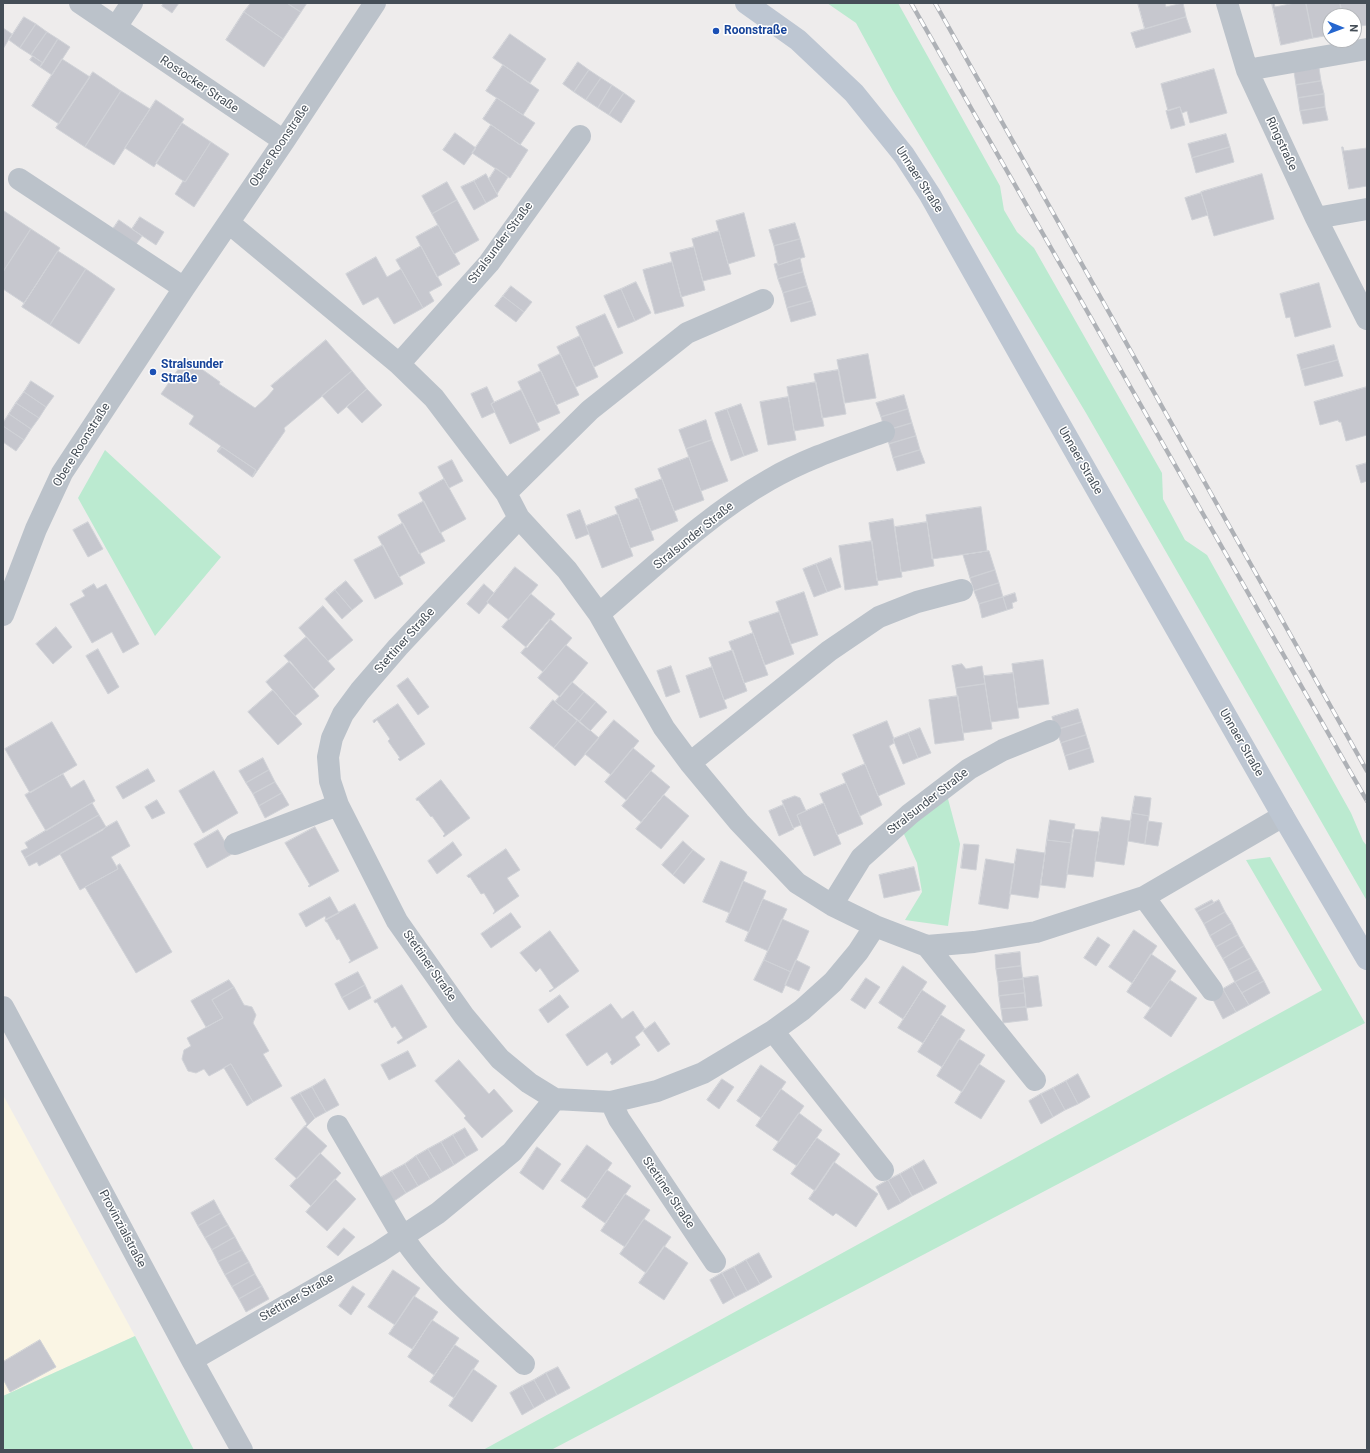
<!DOCTYPE html>
<meta charset="utf-8">
<style>
body{margin:0}
#map{position:relative;width:1370px;height:1453px;overflow:hidden;background:#eeecec;font-family:Roboto,sans-serif}
canvas{display:block}
.frame{position:absolute;inset:0;border:4px solid #454e57;pointer-events:none}
.north{position:absolute;left:1322px;top:8px;width:40px;height:40px;box-sizing:border-box;background:#fff;border:1px solid #b5b8bc;border-radius:50%;rotate:91deg;font-size:11px;font-weight:700;line-height:16px;text-align:center;color:#454e57}
.north::after{content:'';display:block;margin:auto;width:14px;height:18px;background:#2566cf;clip-path:polygon(50% 0,100% 100%,50% 72%,0 100%)}
</style>
<div id="map">
<canvas width="1370" height="1453"></canvas>
<div class="frame"></div>
<div class="north">N</div>
</div>
<script>
const g = document.querySelector('canvas').getContext('2d');
g.lineJoin = 'round';
function fillPath(path, color) {
  g.fillStyle = color;
  g.fill(path, 'evenodd');
}
function stroke(path, color, width, dash) {
  g.strokeStyle = color;
  g.lineWidth = width;
  g.lineCap = dash ? 'butt' : 'round';
  g.setLineDash(dash || []);
  g.stroke(path);
}
function drawText(font, color, halo, rows, align = 'center') {
  g.font = font + ' Roboto,sans-serif';
  g.lineWidth = 3;
  g.setLineDash([]);
  g.textBaseline = 'middle';
  g.strokeStyle = halo;
  g.fillStyle = color;
  for (const [text, x, y, turn = 0] of rows) {
    g.save();
    g.translate(x, y);
    g.rotate((+turn || 0) * Math.PI / 180);
    g.textAlign = isNaN(turn) ? turn : align;
    if (halo) g.strokeText(text, 0, 0);
    g.fillText(text, 0, 0);
    g.restore();
  }
}
fillPath(new Path2D(`
 M3,1095L135,1336L3,1396Z`), '#faf5e4');
fillPath(new Path2D(`
 M827,3H898L1000,186L1004,210L1017,232L1034,248L1162,473L1163,499L1185,540L1207,555L1351,813L1363,841L1367,846V901L1086,413L893,91L856,23Z
 M105,450L221,557L155,636L78,498Z
 M947,795L960,844L948,926L905,920L922,892L917,863L903,832Z
 M1270,857L1365,1023L551,1450H483L1322,990L1246,860Z
 M135,1336L194,1450H3V1396Z`), '#bbead0');
const building = new Path2D(`
 M164,3H179L172,13L162,6Z
 M251,3H287L301,12L283,39L244,12Z
 M287,3H307L301,12Z
 M1138,3H1165L1166,7L1183,3L1186,17L1145,29Z
 M1272,3H1274L1275,7L1295,3H1306L1313,38L1281,45Z
 M1306,3H1340L1343,16H1330V35L1313,38Z
 M1340,3H1367V25L1354,27V16H1343Z
 M244,12L283,39L264,67L226,40Z
 M24,17L36,24L20,48L9,40Z
 M1186,17L1191,32L1136,48L1131,33Z
 M36,24L47,32L31,55L20,48Z
 M3,28L12,34L3,49Z
 M47,32L58,39L43,63L31,55Z
 M510,34L546,59L530,83L493,58Z
 M58,39L70,47L52,75L40,67Z
 M33,56L43,63L40,67L30,60Z
 M62,59L90,77L59,124L32,106Z
 M578,62L589,70L574,92L563,84Z
 M503,65L539,90L523,115L486,91Z
 M1319,68L1321,81L1296,85L1294,72Z
 M1214,69L1227,113L1190,123L1187,111L1182,113L1180,107L1168,111L1161,84Z
 M589,70L601,78L586,100L574,92Z
 M93,72L121,91L85,147L56,128Z
 M601,78L612,85L598,108L586,100Z
 M1321,81L1324,94L1298,98L1296,85Z
 M612,85L624,93L609,115L598,108Z
 M121,91L150,109L114,165L85,147Z
 M624,93L635,101L621,123L609,115Z
 M1324,94L1325,107L1300,111L1298,98Z
 M497,98L535,123L520,145L483,119Z
 M156,100L184,119L154,167L125,148Z
 M1180,107L1185,125L1171,129L1166,111Z
 M1325,107L1328,120L1303,124L1300,111Z
 M182,123L211,142L185,182L156,163Z
 M491,125L528,150L510,178L472,153Z
 M455,133L476,148L464,165L443,150Z
 M1226,134L1230,147L1192,158L1188,144Z
 M211,142L229,154L194,207L175,194L183,181L185,182Z
 M1230,147L1234,162L1196,173L1192,158Z
 M1342,147H1343L1344,151L1367,148V186L1349,189Z
 M496,168L508,177L497,194L489,179Z
 M486,174L498,196L486,203L474,181Z
 M1262,174L1274,219L1214,236L1201,192Z
 M474,181L486,203L474,210L461,187Z
 M447,182L457,200L432,214L422,196Z
 M1201,193L1208,215L1192,220L1185,198Z
 M457,200L479,240L454,254L432,214Z
 M4,211L31,229L3,272V212Z
 M744,213L755,256L728,264L716,221Z
 M140,217L164,232L156,245L132,229Z
 M119,220L142,236L134,247L111,232Z
 M795,223L800,239L774,246L769,230Z
 M438,225L460,264L437,277L416,237Z
 M31,229L60,248L24,303L3,289V272Z
 M719,231L731,274L703,281L692,239Z
 M800,239L805,257L778,265L774,246Z
 M421,246L442,285L429,292L434,301L423,308L396,260Z
 M694,247L705,290L681,297L670,253Z
 M58,251L86,269L50,325L22,307Z
 M376,257L387,277L401,269L423,308L394,324L378,297L363,305L346,274Z
 M800,258L803,272L778,279L774,264L778,263V265Z
 M672,262L684,306L655,314L643,270Z
 M86,269L115,289L79,344L50,325Z
 M803,272L807,286L783,293L778,279Z
 M636,282L651,313L635,321L621,289Z
 M1319,283L1331,327L1295,337L1290,317L1286,318L1280,294Z
 M511,286L532,302L524,312L503,296Z
 M807,286L812,301L787,308L783,293Z
 M621,289L635,321L618,328L604,296Z
 M503,296L524,312L516,322L495,306Z
 M812,301L816,315L791,322L787,308Z
 M605,314L623,353L594,367L576,327Z
 M580,336L598,377L576,387L557,347Z
 M326,340L352,371L284,428L285,431L253,477H252L256,470L222,447L218,452L217,451L221,446L189,424L194,416L161,394L186,358L220,382L219,384L255,408L267,397L274,389L271,386Z
 M1334,345L1338,360L1301,370L1297,355Z
 M560,354L579,395L556,405L538,365Z
 M868,354L876,398L845,403L837,360Z
 M1338,360L1343,376L1305,386L1301,370Z
 M838,370L846,414L822,418L814,374Z
 M352,371L367,389L338,414L322,396Z
 M541,371L560,413L537,423L518,382Z
 M31,381L54,396L46,407L24,392Z
 M816,382L824,426L794,431L787,387Z
 M487,387L494,402L491,404L495,412L482,418L471,394Z
 M1367,387V435L1346,441L1341,422H1339L1338,420L1320,425L1314,402Z
 M367,389L382,405L362,423L347,407Z
 M521,390L540,430L510,444L491,404Z
 M24,392L46,407L39,418L16,403Z
 M904,395L908,409L881,417L876,403Z
 M788,397L796,440L768,445L760,402Z
 M16,403L39,418L31,429L9,414Z
 M741,404L758,451L744,456L727,409Z
 M727,409L744,456L731,461L715,413Z
 M908,409L912,423L885,431L881,417Z
 M9,414L31,429L24,440L3,426V423Z
 M706,420L712,440L686,449L679,430Z
 M912,423L916,436L889,444L885,431Z
 M3,426L24,440L16,451L3,442Z
 M916,436L920,450L893,458L889,444Z
 M712,440L728,481L701,491L686,449Z
 M222,447L256,470L252,477L218,452Z
 M920,450L925,463L897,471L893,458Z
 M689,457L704,500L674,511L658,469Z
 M452,460L463,481L449,488L438,467Z
 M1367,463V481L1361,483L1356,466Z
 M444,479L466,519L440,533L419,493Z
 M662,479L678,521L651,531L635,489Z
 M639,498L654,540L630,548L615,507Z
 M424,501L445,541L419,554L398,515Z
 M981,507L987,551L932,559L926,515Z
 M580,510L589,534L576,539L567,515Z
 M618,514L633,556L602,568L586,526Z
 M893,519L902,577L877,581L869,523Z
 M88,522L103,549L88,557L73,530Z
 M927,522L934,566L901,572L895,527Z
 M403,523L425,563L399,577L378,537Z
 M872,541L878,585L845,590L839,546Z
 M383,545L403,584L375,599L354,560Z
 M989,551L995,570L970,578L963,555Z
 M831,558L841,587L827,592L816,564Z
 M816,564L827,592L814,597L803,569Z
 M515,567L538,585L509,620L487,602Z
 M995,570L999,583L974,591L970,578Z
 M346,581L363,601L352,610L335,590Z
 M999,583L1003,597L979,604L974,591Z
 M94,584L97,589L106,584L139,644L123,653L112,632L92,643L70,604L85,596L82,591Z
 M484,584L494,593L487,602L488,603L479,614L467,604Z
 M335,590L352,610L342,619L325,599Z
 M804,592L818,635L791,644L776,602Z
 M1015,593L1017,601L1012,603L1013,608L1007,610L1003,597Z
 M531,594L555,614L527,648L502,627Z
 M1003,597L1007,610L982,618L979,604Z
 M323,606L353,640L328,661L299,628Z
 M779,612L794,654L765,665L749,622Z
 M550,619L572,638L543,672L521,653Z
 M56,627L72,647L53,664L36,644Z
 M753,633L768,675L744,683L729,642Z
 M306,637L335,669L314,689L284,656Z
 M566,645L588,663L560,697L538,678Z
 M98,649L119,687L108,694L86,656Z
 M733,650L747,691L724,700L709,658Z
 M1043,660L1049,704L1018,708L1012,664Z
 M290,661L319,696L295,716L266,682Z
 M962,664L966,669L982,666L985,684L956,688L952,666Z
 M671,666L680,692L666,697L657,671Z
 M712,667L727,708L700,718L686,676Z
 M1013,673L1019,718L991,722L984,676Z
 M408,678L429,707L418,715L397,686Z
 M572,682L584,692L567,712L555,702Z
 M985,684L992,729L963,733L956,688Z
 M273,690L302,724L278,745L248,712Z
 M584,692L596,702L579,722L567,712Z
 M958,696L964,740L935,744L929,700Z
 M553,700L578,720L554,748L530,728Z
 M596,702L607,712L590,731L579,722Z
 M398,704L425,744L400,761L398,759L400,758L388,741L390,739L377,720L374,723L373,721Z
 M1078,709L1082,722L1056,730L1052,717Z
 M578,720L599,738L575,766L554,748Z
 M614,720L639,741L611,775L585,754Z
 M887,721L894,739H893L894,743L889,746L905,784L878,796L853,735Z
 M52,722L77,765L30,793L5,749Z
 M1082,722L1086,735L1061,743L1056,730Z
 M920,728L931,753L918,758L908,733Z
 M908,733L918,758L903,764L893,739Z
 M1086,735L1090,748L1065,756L1061,743Z
 M633,748L655,766L626,800L605,782Z
 M1090,748L1094,762L1069,770L1065,756Z
 M263,758L269,770L246,783L239,771Z
 M865,764L882,805L860,816L842,774Z
 M148,769L155,781L123,799L116,787Z
 M269,770L275,782L253,794L246,783Z
 M214,771L238,813L203,833L179,791Z
 M651,771L670,787L641,822L622,806Z
 M63,774L71,788L84,780L95,801L46,831L25,795Z
 M441,780L470,818L444,837L443,836L445,834L432,816L431,817L418,800L417,801L416,799Z
 M275,782L282,793L259,806L253,794Z
 M846,783L863,824L837,835L820,794Z
 M282,793L289,805L265,818L259,806Z
 M664,795L689,816L661,849L636,829Z
 M795,796L800,798L806,811L797,815L801,825L793,828L782,801Z
 M1135,796L1151,798L1149,816L1132,813Z
 M157,800L165,813L152,819L145,807Z
 M92,803L99,815L25,858L21,851L28,848L25,843Z
 M824,803L841,844L814,856L797,815Z
 M783,805L794,829L779,836L769,811Z
 M1132,813L1149,816L1145,844L1128,841Z
 M99,815L106,827L103,830L39,866L37,862L29,866L25,858Z
 M1102,817L1131,821L1124,865L1095,861Z
 M1050,820L1075,824L1072,843L1047,840Z
 M117,821L130,846L111,857L118,869L80,890L60,854Z
 M1148,821L1162,823L1158,846L1145,844Z
 M315,827L339,871L309,887L308,886L310,885L285,843Z
 M1073,829L1099,832L1093,877L1067,874Z
 M218,830L232,854L207,868L194,844Z
 M1047,840L1072,843L1065,888L1041,885Z
 M683,841L693,850L673,875L662,865Z
 M453,842L462,855L437,874L428,861Z
 M964,844L979,845L976,870L961,868Z
 M506,849L520,870L507,878L519,896L493,914L495,911L484,893L481,894L470,877L469,878L467,876Z
 M1017,849L1045,853L1038,898L1010,894Z
 M693,850L705,859L684,884L673,875Z
 M986,859L1015,864L1008,909L979,904Z
 M721,861L747,872L730,913L703,902Z
 M120,864L172,952L136,973L85,887L118,869L117,866Z
 M914,867L920,890L884,898L879,875Z
 M743,881L766,891L749,932L726,922Z
 M330,897L339,913L326,920L325,916L306,927L299,914Z
 M763,899L787,909L768,951L745,941Z
 M1212,900L1214,903L1197,912L1195,909Z
 M1219,900L1225,912L1204,924L1197,912Z
 M355,904L378,948L349,963V962L351,961L339,939L337,940L327,922H326L325,920Z
 M1225,912L1232,923L1210,936L1204,924Z
 M511,913L521,927L491,948L481,934Z
 M782,919L809,931L791,972L764,960Z
 M1232,923L1238,935L1216,947L1210,936Z
 M1134,930L1157,946L1132,983L1109,967Z
 M550,931L579,971L550,992L549,991L554,988L540,968L536,972L520,953Z
 M1238,935L1244,946L1223,959L1216,947Z
 M1098,937L1110,945L1096,966L1084,958Z
 M1244,946L1251,958L1229,970L1223,959Z
 M1020,952L1021,966L996,969L995,955Z
 M1151,954L1176,971L1151,1008L1127,992Z
 M1251,958L1258,970L1235,982L1229,970Z
 M764,960L791,972L782,993L754,980Z
 M796,960L810,967L799,991L785,985Z
 M903,966L927,982L903,1019L879,1003Z
 M1021,966L1023,979L998,982L996,969Z
 M1258,970L1264,981L1242,993L1235,982Z
 M358,972L365,985L342,998L335,984Z
 M1038,976L1042,1006L1026,1008L1023,978Z
 M866,978L880,987L865,1009L851,1000Z
 M1023,979L1025,993L999,996L998,982Z
 M229,980L234,987L212,1000L223,1018L206,1027L191,1001Z
 M1170,980L1197,998L1171,1037L1144,1018Z
 M1264,981L1270,993L1249,1005L1242,993Z
 M1235,982L1249,1005L1236,1012L1223,989Z
 M365,985L371,998L349,1010L342,998Z
 M402,985L427,1027L398,1044L397,1042L403,1038L395,1026L392,1028L377,1002L375,1003L374,1001Z
 M234,987L244,1005L252,1007L256,1015L253,1023L269,1051L263,1054L282,1086L253,1102L231,1064L209,1076L204,1069L196,1073L188,1071L182,1059L184,1050L191,1046L187,1038L223,1018L212,1000Z
 M1223,989L1236,1012L1223,1019L1211,996Z
 M922,990L946,1006L923,1043L898,1028Z
 M1025,993L1026,1007L1001,1009L999,996Z
 M560,995L569,1007L548,1023L539,1010Z
 M611,1004L622,1019L633,1011L645,1029L635,1037L640,1045L612,1065L610,1062L612,1060L607,1052L587,1066L566,1035Z
 M1026,1007L1028,1020L1003,1023L1001,1009Z
 M941,1015L965,1030L942,1067L918,1052Z
 M655,1022L670,1044L658,1052L643,1031Z
 M959,1039L985,1055L962,1092L937,1076Z
 M408,1051L416,1066L389,1080L381,1065Z
 M459,1060L489,1094L494,1089L513,1111L482,1138L464,1118L466,1116L435,1081Z
 M231,1064L253,1102L247,1106L224,1068Z
 M979,1064L1005,1081L981,1119L955,1103Z
 M761,1065L786,1082L761,1118L737,1101Z
 M1078,1074L1090,1097L1078,1104L1066,1081Z
 M325,1079L339,1105L326,1112L312,1087Z
 M722,1079L734,1087L719,1109L707,1100Z
 M1066,1081L1078,1104L1065,1110L1053,1088Z
 M312,1087L326,1112L315,1118L300,1093Z
 M1053,1088L1065,1110L1053,1117L1041,1094Z
 M781,1089L804,1106L779,1142L756,1126Z
 M300,1093L315,1118L306,1127L305,1126L307,1124L291,1098Z
 M1041,1094L1053,1117L1041,1124L1029,1101Z
 M799,1113L822,1130L797,1166L773,1150Z
 M305,1126L327,1146L297,1179L275,1159Z
 M465,1128L478,1150L466,1157L453,1135Z
 M453,1135L466,1157L454,1165L441,1142Z
 M817,1138L840,1154L815,1191L791,1174Z
 M441,1142L454,1165L442,1172L428,1149Z
 M587,1145L612,1163L587,1199L561,1181Z
 M537,1147L561,1164L543,1190L520,1173Z
 M428,1149L442,1172L430,1179L416,1156Z
 M320,1153L341,1173L311,1206L290,1186Z
 M416,1156L430,1179L418,1186L405,1164Z
 M924,1160L937,1183L924,1190L912,1167Z
 M834,1162L878,1194L856,1227L836,1213L833,1216L809,1199Z
 M405,1164L418,1186L406,1193L392,1171Z
 M912,1167L924,1190L912,1196L900,1174Z
 M607,1170L631,1186L605,1223L582,1207Z
 M392,1171L406,1193L394,1201L380,1178Z
 M900,1174L912,1196L901,1203L888,1180Z
 M335,1179L356,1199L327,1231L306,1212Z
 M888,1180L901,1203L888,1210L876,1187Z
 M625,1194L650,1210L625,1247L601,1231Z
 M214,1200L221,1213L198,1226L191,1213Z
 M221,1213L228,1225L205,1238L198,1226Z
 M644,1219L671,1237L646,1273L620,1254Z
 M228,1225L235,1237L212,1250L205,1238Z
 M344,1228L355,1237L338,1256L327,1247Z
 M235,1237L242,1250L218,1262L212,1250Z
 M664,1246L688,1263L664,1300L639,1283Z
 M242,1250L249,1262L225,1275L218,1262Z
 M759,1253L772,1277L760,1284L746,1260Z
 M746,1260L760,1284L747,1291L734,1267Z
 M249,1262L255,1274L232,1287L225,1275Z
 M734,1267L747,1291L735,1297L722,1273Z
 M393,1270L420,1288L395,1325L368,1307Z
 M722,1273L735,1297L723,1304L710,1280Z
 M255,1274L262,1286L239,1299L232,1287Z
 M262,1286L269,1299L246,1312L239,1299Z
 M353,1286L365,1294L351,1315L339,1306Z
 M414,1296L438,1312L412,1349L389,1334Z
 M432,1320L459,1338L434,1375L408,1357Z
 M40,1340L56,1367L10,1392L3,1379V1362Z
 M455,1345L479,1361L454,1398L430,1382Z
 M558,1367L570,1388L557,1395L546,1373Z
 M473,1369L497,1386L472,1422L449,1406Z
 M546,1373L557,1395L546,1401L534,1380Z
 M534,1380L546,1401L534,1408L522,1386Z
 M522,1386L534,1408L522,1415L510,1393Z`);
fillPath(building, '#c6c7ce');
stroke(building, '#d0d2d7', 1);
stroke(new Path2D(`
 M80,3L284,141
 M1227,3L1247,70L1316,218L1367,319
 M116,27L132,3
 M1247,70L1367,49
 M19,179L184,288
 M1316,218L1367,209
 M229,223L399,364L434,398L506,493L519,518L567,570L599,614L664,728L690,763L739,822L797,883L832,905L875,926L927,946L974,942L1036,932L1144,897L1283,816
 M399,364L489,263L580,136
 M506,493L590,410L687,333L763,300
 M519,518L398,647L360,691L343,714L332,738L328,757L330,781L338,805L397,921L464,1016L500,1059L529,1083L555,1099L611,1102L657,1091L703,1073L773,1031L802,1010L833,982L858,952L875,926
 M599,614C653,568 707,515 769,480C805,459 845,446 884,432
 M3,615L36,529L62,473L184,288L284,141L375,3
 M690,763L829,651L879,617L917,602L962,590
 M235,844L338,805
 M1144,897L1212,990
 M832,905L861,858L910,814L969,769L1003,750L1050,731
 M927,946L1035,1080
 M3,1007L192,1360L242,1450
 M773,1031L883,1170
 M611,1102L619,1119L715,1262
 M338,1126L403,1237C435,1285 482,1324 524,1364
 M192,1360L379,1252L438,1213L512,1152L555,1099`), '#bbc2ca', 22);
stroke(new Path2D(`
 M746,3L798,40L854,93L904,155L930,195L1027,367L1283,816L1367,959`), '#bdc6d2', 22);
const rail = new Path2D(`
 M911,3L1367,801
 M935,3L1367,771`);
stroke(rail, '#aeb1b6', 4.5);
stroke(rail, '#fff', 3, [9]);
for (const [x, y, r, color] of [
 [716,31,4,"#1a4fb4"],
 [153,372,4,"#1a4fb4"]
]) {
  const dot = new Path2D();
  dot.arc(x, y, r, 0, 2 * Math.PI);
  g.fillStyle = color;
  g.fill(dot);
  stroke(dot, '#fff', 1.5);
}
drawText('bold 12px', '#164399', '#fff', [
 ["Roonstraße",724,31],
 ["Stralsunder",161,365],
 ["Straße",161,379]
], 'left');
drawText('12px', '#454e57', '#fff', [
 ["Rostocker Straße",199,85,34],
 ["Ringstraße",1281,144,65],
 ["Obere Roonstraße",280,146,-56],
 ["Unnaer Straße",919,180,57],
 ["Stralsunder Straße",501,243,-53],
 ["Obere Roonstraße",82,445,-58],
 ["Unnaer Straße",1080,461,60],
 ["Stralsunder Straße",694,536,-39],
 ["Stettiner Straße",405,641,-48],
 ["Unnaer Straße",1241,743,60],
 ["Stralsunder Straße",928,802,-38],
 ["Stettiner Straße",429,966,55],
 ["Stettiner Straße",668,1193,56],
 ["Provinzialstraße",122,1229,62],
 ["Stettiner Straße",297,1298,-30]
]);
</script>
